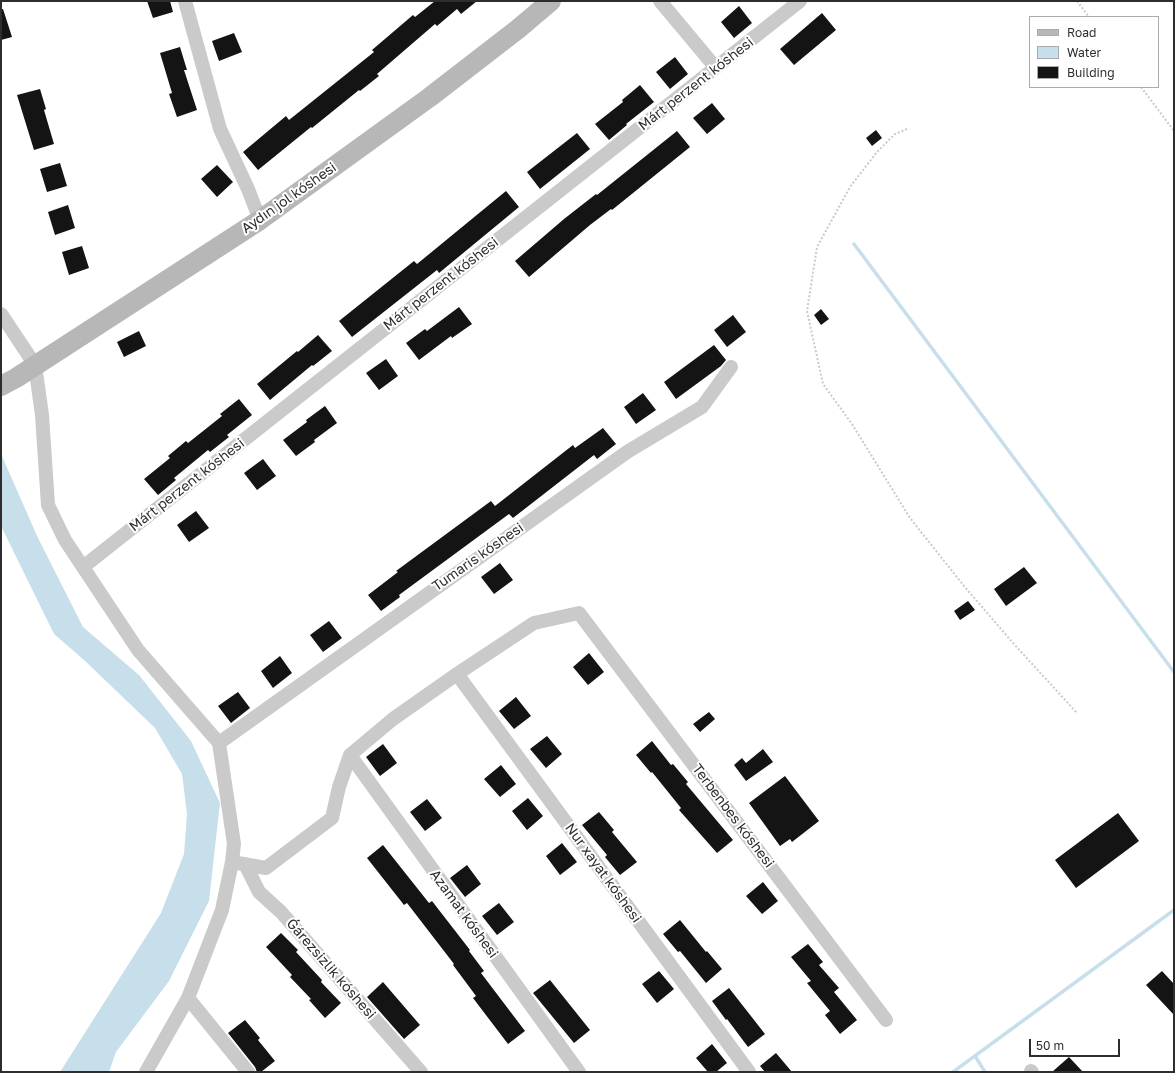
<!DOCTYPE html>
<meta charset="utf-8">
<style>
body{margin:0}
#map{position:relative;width:1175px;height:1073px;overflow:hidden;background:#fff;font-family:"Golos Text",sans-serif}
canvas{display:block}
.frame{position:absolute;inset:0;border:2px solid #2d2d2d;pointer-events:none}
.legend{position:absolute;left:1029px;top:16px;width:130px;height:72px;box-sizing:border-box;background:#fff;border:1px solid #ababab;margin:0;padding:5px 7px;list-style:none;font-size:12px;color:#2d2d2d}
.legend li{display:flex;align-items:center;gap:8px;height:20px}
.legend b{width:20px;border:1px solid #ababab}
.scale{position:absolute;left:1029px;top:1039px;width:91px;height:18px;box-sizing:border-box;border:2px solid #2d2d2d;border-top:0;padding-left:5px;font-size:12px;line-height:14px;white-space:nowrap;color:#2d2d2d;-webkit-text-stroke:3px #fff;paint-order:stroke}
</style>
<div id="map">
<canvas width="1175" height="1073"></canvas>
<div class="frame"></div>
<ul class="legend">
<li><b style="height:5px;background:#b7b7b7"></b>Road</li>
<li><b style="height:11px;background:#c7dfeb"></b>Water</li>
<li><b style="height:11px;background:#141414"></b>Building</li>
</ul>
<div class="scale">50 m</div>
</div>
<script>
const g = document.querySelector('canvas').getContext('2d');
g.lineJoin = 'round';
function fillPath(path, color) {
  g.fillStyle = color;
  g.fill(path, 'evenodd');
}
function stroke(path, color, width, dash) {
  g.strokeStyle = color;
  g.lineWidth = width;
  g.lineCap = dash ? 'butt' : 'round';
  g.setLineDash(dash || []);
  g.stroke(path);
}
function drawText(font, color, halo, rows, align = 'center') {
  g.font = font + ' "Golos Text",sans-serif';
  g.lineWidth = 4;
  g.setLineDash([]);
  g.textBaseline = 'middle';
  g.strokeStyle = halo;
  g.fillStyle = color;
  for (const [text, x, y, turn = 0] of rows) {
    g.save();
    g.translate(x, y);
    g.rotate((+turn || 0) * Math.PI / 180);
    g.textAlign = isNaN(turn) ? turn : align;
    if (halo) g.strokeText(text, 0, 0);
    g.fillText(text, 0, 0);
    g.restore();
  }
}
fillPath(new Path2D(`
 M1,454L38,538L83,627L139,675L191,741L220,803L209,901L169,981L116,1052L109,1072H60L161,913L184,854L187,814L182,774L155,728L84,660L54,634L1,526Z`), '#c7dfeb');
stroke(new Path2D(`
 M854,244L1174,672
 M975,1056L985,1072
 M953,1072L1174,910`), '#c7dfeb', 3.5);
fillPath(new Path2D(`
 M147,1H170L173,12L153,18Z
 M435,1H477L461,14L457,9L437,26L435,24L377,74L379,76L360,91L359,90L312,128L311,127L258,170L243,152L286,116L289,120L374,52L372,50L413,15L415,17Z
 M739,6L752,23L734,38L721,22Z
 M1,9H3L12,37L1,40Z
 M822,13L836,30L794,65L780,49Z
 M234,33L242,52L219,61L212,41Z
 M180,47L187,70H184L197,110L177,117L169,94L172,93L160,53Z
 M675,57L688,74L670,89L656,72Z
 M640,85L654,102L626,124L627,125L609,140L595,124L623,102L622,100Z
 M40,89L46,109L44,110L54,144L34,150L17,95Z
 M712,103L725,119L707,134L693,118Z
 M876,130L882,138L872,146L866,138Z
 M677,131L690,147L612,210L611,209L590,225L529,277L515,261L564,219L596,194L597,195Z
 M577,133L590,149L540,189L527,172Z
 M60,163L67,186L47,192L40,169Z
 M217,165L233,182L217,197L201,179Z
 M506,191L519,207L439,273L437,270L352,337L339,321L414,261L417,264Z
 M68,205L75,228L55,235L48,212Z
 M82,246L89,268L69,275L62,252Z
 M459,307L472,324L452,338L451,336L419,360L406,343L425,329L427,331Z
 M821,309L829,319L821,325L814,315Z
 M733,315L746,332L727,347L714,330Z
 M139,331L146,346L124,357L117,342Z
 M318,335L332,351L313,366L312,365L270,400L257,384L297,351L298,352Z
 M714,345L726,360L721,366L676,399L664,382Z
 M386,359L398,376L379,390L366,373Z
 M643,393L656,410L636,424L624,407Z
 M239,399L252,415L227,435L229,437L210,452L208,450L174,478L176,480L158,495L144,479L170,458L168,456L186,441L188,443L222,416L220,414Z
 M325,406L337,423L314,440L315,442L296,456L283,440L307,422L306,420Z
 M603,428L616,444L597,459L594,455L513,518L509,514L399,595L400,597L381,611L368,595L398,572L396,571L491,501L495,506L573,445L575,448Z
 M263,459L276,476L257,490L244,473Z
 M196,511L209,528L189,542L177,525Z
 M500,563L513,580L494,594L481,577Z
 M1024,567L1037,583L1006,606L994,589Z
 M968,601L975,610L960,620L954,611Z
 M329,621L342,638L323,652L310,635Z
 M589,653L604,672L588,685L573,667Z
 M280,656L292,673L273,688L261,671Z
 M238,692L250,708L231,723L218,706Z
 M516,697L531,716L514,729L499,711Z
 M709,712L715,719L700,732L693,724Z
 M547,736L562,754L546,768L530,749Z
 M652,741L671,765L673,764L688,782L686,784L733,840L717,853L679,810L681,808L652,772L651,773L636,755Z
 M383,744L397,763L380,776L366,757Z
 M763,749L773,762L746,781L734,765L742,758L746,763Z
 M501,765L516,784L500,797L484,779Z
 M785,776L819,821L792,842L790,839L780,846L749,803Z
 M528,798L543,816L527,830L512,811Z
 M427,799L442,818L425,831L410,812Z
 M599,812L614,830L612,832L637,862L620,875L605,857L607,855L582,825Z
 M1118,813L1139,841L1076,888L1055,860Z
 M562,843L577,862L560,875L546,856Z
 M383,845L429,903L432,901L470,950L469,951L484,971L481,973L525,1031L508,1044L473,998L476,996L453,965L454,964L407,903L404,905L367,858Z
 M467,865L481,884L465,897L450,878Z
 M763,882L778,901L762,914L746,896Z
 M499,903L514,922L497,935L482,916Z
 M680,920L706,952L707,951L722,969L706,983L680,951L678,952L663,934Z
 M281,933L298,950L296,952L322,980L321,982L341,1003L325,1018L309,1000L311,999L290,977L292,975L266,947Z
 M808,944L823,962L819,965L839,988L834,992L857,1020L840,1034L825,1015L830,1011L807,983L811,981L791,957Z
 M659,971L674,989L657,1003L642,984Z
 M1162,971L1174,984V1015L1146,985Z
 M550,980L590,1030L574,1043L533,993Z
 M383,982L420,1025L404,1039L367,997Z
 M729,988L765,1034L748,1047L727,1019L726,1020L712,1001Z
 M245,1020L260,1038L258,1040L275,1061L261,1072H257L255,1067L228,1033Z
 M712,1044L727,1063L716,1072H708L696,1058Z
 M776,1053L792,1072H765L760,1066Z
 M1069,1057L1083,1072H1052Z`), '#141414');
stroke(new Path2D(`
 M1077,1L1089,17
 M1141,87L1174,131
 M907,129L895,134L877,152L850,187L817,247L807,311L823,384L852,424L910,518L964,586L1013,643L1077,713`), '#cacaca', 2, [2, 2]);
stroke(new Path2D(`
 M185,1L220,129L248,189L260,220
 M660,1L716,68
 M1,314L35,365L42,415L48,505L65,540L138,650L219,743L234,844L232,862L222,910L188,998L146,1072
 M83,567L800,1
 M457,674L749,1072
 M219,743L627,452L702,407L731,367
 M350,755L579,1072
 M232,862L266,868L332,818L339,787L350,755L393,719L457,674L534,623L579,613L886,1020
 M245,864L259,892L281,912L421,1072
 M188,998L248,1072
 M1031,1071L1032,1072`), '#cacaca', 14);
stroke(new Path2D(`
 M1,386L16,378L260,220L430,97L518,29L551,1`), '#b7b7b7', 20);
drawText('14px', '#2d2d2d', '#fff', [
 ["Márt perzent kóshesi",696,84,-38],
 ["Aydın jol kóshesi",289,198,-35],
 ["Márt perzent kóshesi",441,284,-38],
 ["Márt perzent kóshesi",187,485,-38],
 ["Tumaris kóshesi",478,557,-35],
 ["Terbenbes kóshesi",733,816,53],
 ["Nur xayat kóshesi",603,873,54],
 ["Azamat kóshesi",464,914,54],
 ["Ǵárezsizlik kóshesi",331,969,49]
]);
</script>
